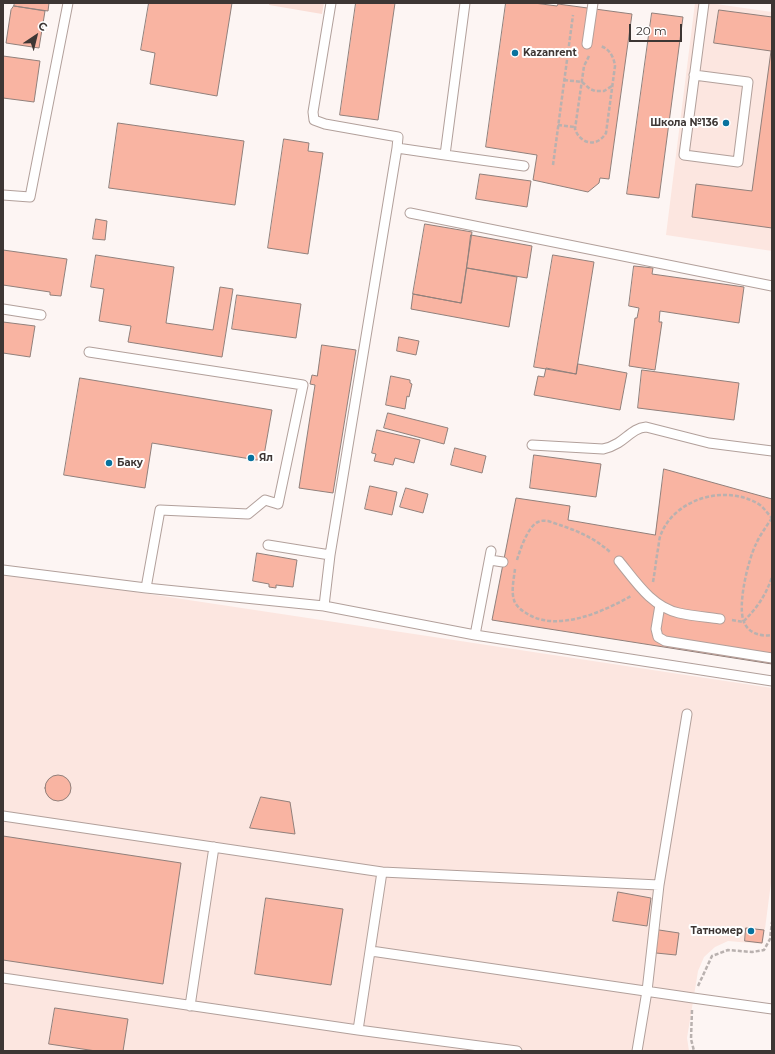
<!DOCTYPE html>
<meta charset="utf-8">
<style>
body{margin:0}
#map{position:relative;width:775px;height:1054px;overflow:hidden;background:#fdf5f3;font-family:Montserrat,sans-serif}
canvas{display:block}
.frame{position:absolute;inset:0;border:4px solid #3d3634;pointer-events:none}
.north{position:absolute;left:16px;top:16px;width:40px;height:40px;-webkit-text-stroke:3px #fff;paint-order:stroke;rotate:35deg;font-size:11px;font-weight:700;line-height:16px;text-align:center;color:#3d3634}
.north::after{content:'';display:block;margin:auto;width:14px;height:18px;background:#3d3634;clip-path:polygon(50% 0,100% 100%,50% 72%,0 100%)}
.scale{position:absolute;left:629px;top:24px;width:53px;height:18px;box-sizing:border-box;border:2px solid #3d3634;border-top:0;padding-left:5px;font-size:12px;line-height:14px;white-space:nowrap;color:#3d3634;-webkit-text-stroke:3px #fff;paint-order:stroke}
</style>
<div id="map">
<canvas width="775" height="1054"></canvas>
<div class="frame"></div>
<div class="north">С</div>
<div class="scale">20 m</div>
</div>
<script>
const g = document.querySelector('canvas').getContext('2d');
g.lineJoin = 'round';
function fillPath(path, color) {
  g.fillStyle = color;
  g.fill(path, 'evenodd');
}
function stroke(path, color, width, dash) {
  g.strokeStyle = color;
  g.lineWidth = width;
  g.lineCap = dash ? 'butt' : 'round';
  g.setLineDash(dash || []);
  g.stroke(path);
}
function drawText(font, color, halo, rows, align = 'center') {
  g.font = font + ' Montserrat,sans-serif';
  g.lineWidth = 4;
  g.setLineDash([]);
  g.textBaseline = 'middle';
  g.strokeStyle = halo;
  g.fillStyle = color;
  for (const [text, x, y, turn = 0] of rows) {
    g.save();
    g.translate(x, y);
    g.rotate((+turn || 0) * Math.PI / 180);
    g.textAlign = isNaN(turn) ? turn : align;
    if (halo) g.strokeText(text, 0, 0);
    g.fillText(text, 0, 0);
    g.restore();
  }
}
fillPath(new Path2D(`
 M695,3H709L772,12V251L666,235Z
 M3,572L772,688V875L763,944L728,941L715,947L704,957L698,971L687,1038L689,1051H3Z`), '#fce6e0');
fillPath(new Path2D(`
 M269,3H324L322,14L269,5Z`), '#faded6');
const building = new Path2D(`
 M15,3H49L48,11L14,6Z
 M149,3H232L217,96L150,84L155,53L141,50Z
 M356,3H395L378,120L340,115Z
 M506,3H534L557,6L558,4L632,14L609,179L600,178L599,183L588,192L533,180L537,155L486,147Z
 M14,6L45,11L39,48L6,43L11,10Z
 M719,10L772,17V228L692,217L696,184L752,191L771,51L714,43Z
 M652,13L683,17L659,198L627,194Z
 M3,56L40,61L34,102L3,98Z
 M118,123L244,141L235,205L109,188Z
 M284,139L309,143L308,151L323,153L308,254L268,248Z
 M480,174L531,181L527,207L476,199Z
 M96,219L107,221L105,240L93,239Z
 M425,224L472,232L461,303L413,294Z
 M471,235L532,246L527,278L467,268Z
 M3,250L67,259L61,296L50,295V292L3,285Z
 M96,255L174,267L166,323L213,330L220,287L233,289L222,357L128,342L131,326L99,321L104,289L91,287Z
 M553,255L594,262L576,374L534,367Z
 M634,266L653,268L652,274L744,287L739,323L660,311L659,322H662L655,370L629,366L635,318H637L639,308L629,306Z
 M467,268L517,277L509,327L411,309L413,294L461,303Z
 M237,295L301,304L296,338L232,329Z
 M3,322L35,326L30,357L3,353Z
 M399,337L419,341L416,355L397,351Z
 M322,345L356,350L333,493L299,488L315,385L310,384L312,375L317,376Z
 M578,364L627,373L620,410L534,395L538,376L544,377L546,368L576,374Z
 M642,370L739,383L734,420L638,408Z
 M391,376L410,380V383L412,384L409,397L407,396L405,409L386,405Z
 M80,378L272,410L263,461L152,443L145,488L64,475Z
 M388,413L448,428L444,444L384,428Z
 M377,430L420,440L414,463L395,458L393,465L374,461L376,454L372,453Z
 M455,448L486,456L482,473L451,465Z
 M534,455L601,464L596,497L530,488Z
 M664,469L772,499V664L492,620L516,498L570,506L568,520L655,535Z
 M370,486L397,492L392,515L365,509Z
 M406,488L428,494L423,513L400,507Z
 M257,553L297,560L293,587L276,585V588L269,587V584L253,581Z
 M45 788a13 13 0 1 1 26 0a13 13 0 1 1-26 0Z
 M261,797L290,802L295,834L250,828Z
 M3,836L181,863L163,984L3,960Z
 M618,892L651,898L647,926L613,921Z
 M266,898L343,909L331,985L255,974Z
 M746,928L764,930L762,943L745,941Z
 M659,930L679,933L676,955L656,953Z
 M55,1008L128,1019L123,1051H96L49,1044Z`);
fillPath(building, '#f9b4a2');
stroke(building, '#91807b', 1);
const lane = new Path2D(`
 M331,3L313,112L314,120L325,124L398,137L397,148
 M465,3L445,155L397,148L330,555L324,606L475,635L772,681
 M587,44L593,3
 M694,75L748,82L738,162L684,155L704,3
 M445,155L524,166
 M3,195L30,197L68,3
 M410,213L772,286
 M3,309L41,315
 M89,352L303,385L278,504L265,500L248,514L160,510L146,588
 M532,445L603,449C608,448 613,446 618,443C628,437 634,428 646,427L709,443L772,451
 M268,545L330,555
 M490,560L503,562
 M619,561C636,582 652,607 679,613C692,616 706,617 720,619
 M3,570L146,588L324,606
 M660,605L656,629L658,637L665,641L772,658
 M475,635L491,551
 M3,816L382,872L659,885
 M371,951L693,998L772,1009
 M3,978L358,1030L517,1051
 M190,1006L214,847
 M358,1030L382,872
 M637,1051L647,991L659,885L687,714`);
stroke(lane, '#b2a09b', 11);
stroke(new Path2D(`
 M589,56L584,66L575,129C580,144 597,148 606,133L615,66C614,57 609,48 600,46
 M564,80L582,82L590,89L595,91H604L612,86
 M558,125L575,127
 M553,165L573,15
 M772,518C766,527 760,535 756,544C748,560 737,606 744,622C748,633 761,637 772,635
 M517,560C520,550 528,526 538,522C542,520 545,521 548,521C572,529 591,535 610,552
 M515,569C514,578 511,591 514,600C515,605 522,611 526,613C556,633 603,612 631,596
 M653,582C655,571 656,560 658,549C659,544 659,538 661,534C676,497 728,484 760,505C765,509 768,514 772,518
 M732,620L743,622C757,608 766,595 772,577
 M698,986L712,956L728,950L752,952L764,950L770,939L772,922
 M692,1010L691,1039L694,1051`), '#b9b1af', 2.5, [4, 2]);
stroke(lane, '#fff', 9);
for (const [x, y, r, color] of [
 [515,53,4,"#08729e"],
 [726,123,4,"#08729e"],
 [251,458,4,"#08729e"],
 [109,463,4,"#08729e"],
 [751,931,4,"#08729e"]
]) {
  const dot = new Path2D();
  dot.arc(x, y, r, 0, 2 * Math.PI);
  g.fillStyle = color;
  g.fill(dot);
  stroke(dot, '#fff', 1.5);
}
drawText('bold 10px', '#3d3634', '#fff', [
 ["Kazanrent",523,53],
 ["Школа №136",718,123,"right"],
 ["Ял",259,458],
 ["Баку",117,463],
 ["Татномер",743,931,"right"]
], 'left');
</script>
